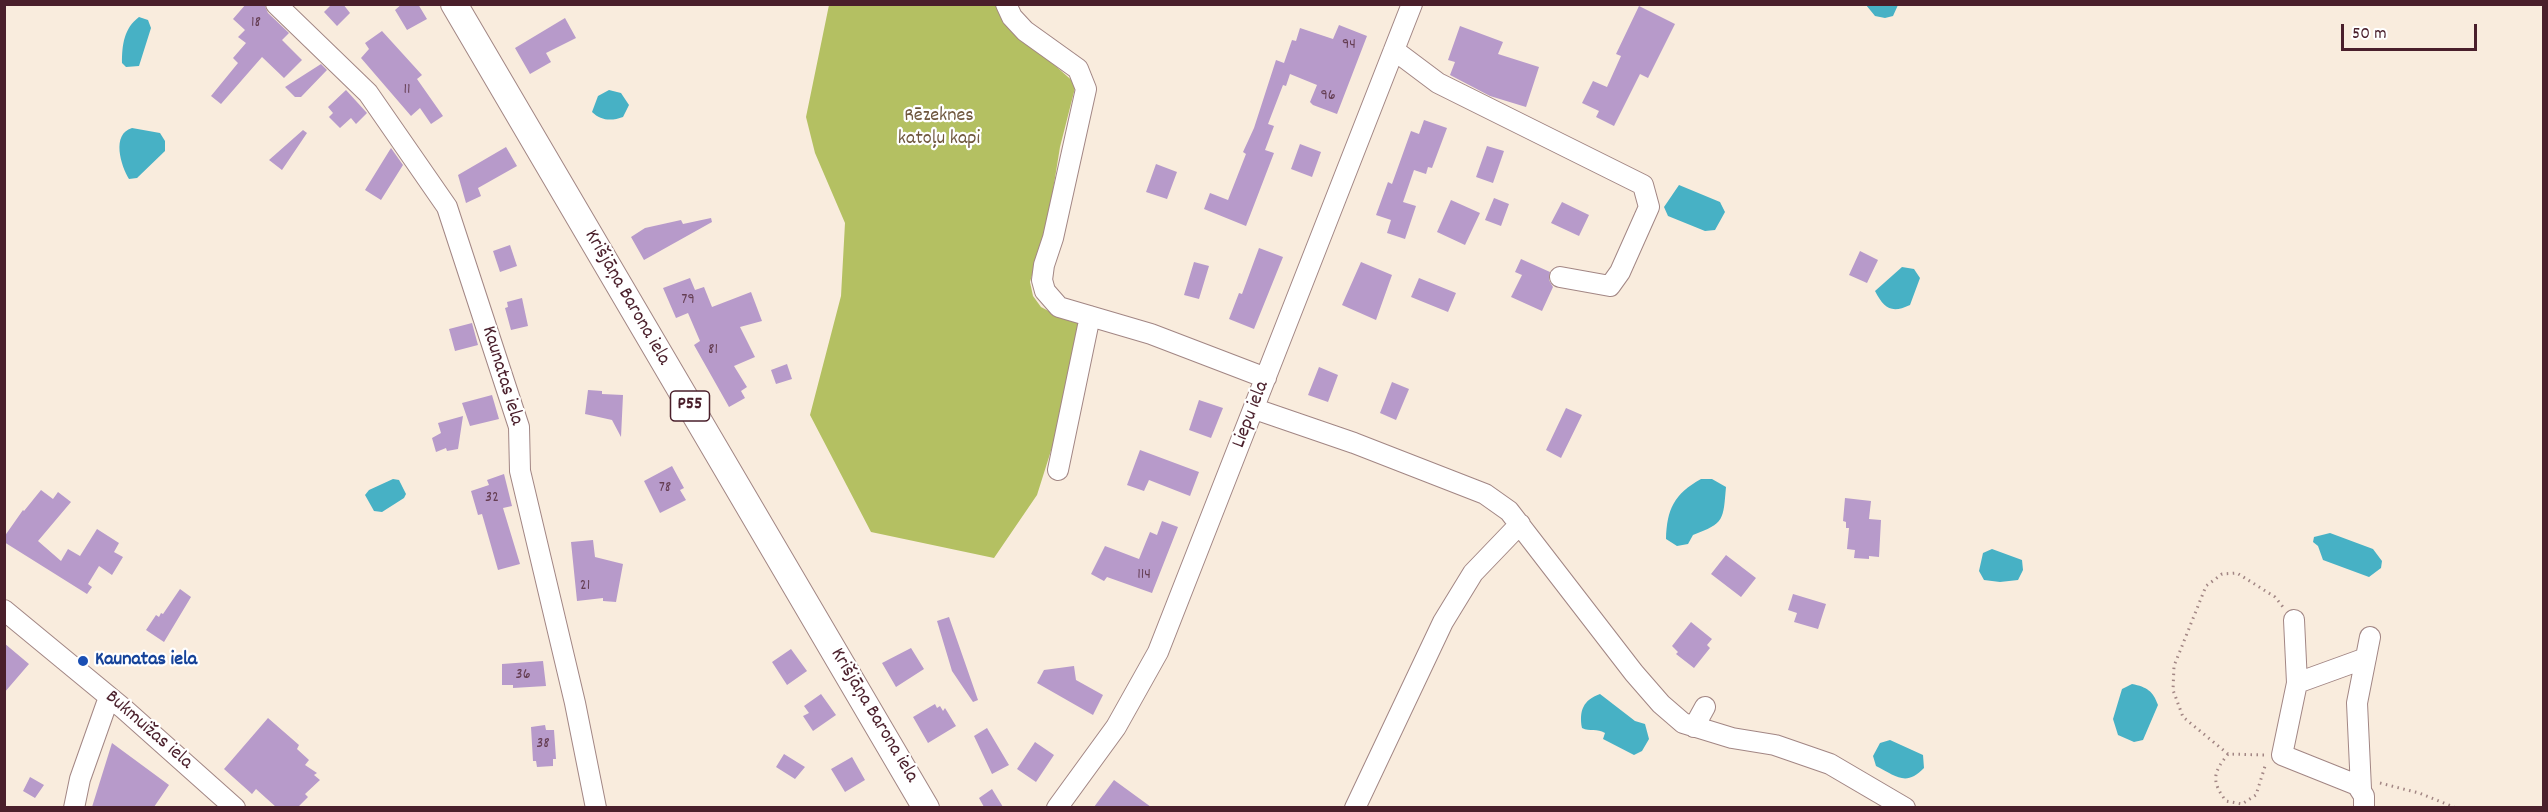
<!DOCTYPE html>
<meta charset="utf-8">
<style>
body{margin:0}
#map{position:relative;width:2548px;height:812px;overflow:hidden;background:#f9ecdd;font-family:Dekko,sans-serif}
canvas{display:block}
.frame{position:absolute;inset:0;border:6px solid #4a1f2b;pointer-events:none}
.scale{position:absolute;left:2341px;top:24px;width:136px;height:27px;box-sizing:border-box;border:3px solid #4a1f2b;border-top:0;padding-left:8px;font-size:18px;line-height:21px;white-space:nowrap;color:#4a1f2b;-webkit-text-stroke:4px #fff;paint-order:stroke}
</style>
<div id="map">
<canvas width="2548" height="812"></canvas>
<div class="frame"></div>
<div class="scale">50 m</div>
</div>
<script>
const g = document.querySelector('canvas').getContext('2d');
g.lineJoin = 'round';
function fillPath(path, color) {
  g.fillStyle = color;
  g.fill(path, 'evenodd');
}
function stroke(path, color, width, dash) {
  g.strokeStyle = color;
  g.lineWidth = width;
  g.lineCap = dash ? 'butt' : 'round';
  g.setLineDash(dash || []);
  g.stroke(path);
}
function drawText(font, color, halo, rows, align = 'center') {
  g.font = font + ' Dekko,sans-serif';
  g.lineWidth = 4.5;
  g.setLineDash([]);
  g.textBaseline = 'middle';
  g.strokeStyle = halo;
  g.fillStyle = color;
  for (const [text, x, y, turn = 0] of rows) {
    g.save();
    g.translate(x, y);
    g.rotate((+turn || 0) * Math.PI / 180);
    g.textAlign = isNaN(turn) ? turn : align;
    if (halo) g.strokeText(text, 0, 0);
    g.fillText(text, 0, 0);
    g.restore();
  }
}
fillPath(new Path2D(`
 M829,5H1007L1019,34L1076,84L1060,147L1048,221L1030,282L1033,296L1041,307L1056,315L1079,321L1055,438L1037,495L994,558L871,532L810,415L841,296L845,223L815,153L806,117Z`), '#b4c062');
fillPath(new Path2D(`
 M1866,5L1898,4V5L1893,16L1885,18L1875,16Z
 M139,17L148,20L151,28L139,66L126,67L122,63C122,45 124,28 139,17Z
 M609,90L621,93L629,105L623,117C612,121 601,121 592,112L598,96Z
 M132,128L160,133L165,141V151L137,178L129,179C121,166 111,134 132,128Z
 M1679,185L1720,202L1725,212L1715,230L1705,231L1668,216L1664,207Z
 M1902,267L1914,269L1920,278L1910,305C1891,314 1884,308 1875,291Z
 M393,479L399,480L406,494L404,498L382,512L374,511L365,495L369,490Z
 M1701,479H1712L1726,487C1723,520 1725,523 1693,535L1688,544L1677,546L1666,539C1667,509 1674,494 1701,479Z
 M2330,533L2373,549L2382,561L2381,568L2369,577L2323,560L2318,546L2313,542L2314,537Z
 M1992,549L2022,560L2023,570L2018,580L2000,582L1984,580L1979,571L1983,553Z
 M2132,684C2147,687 2153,691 2158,705L2143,740L2134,742L2118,735L2113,719L2122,689Z
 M1600,694L1635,721L1645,724L1649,739L1642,751L1634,755L1603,739L1605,733C1597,728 1590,732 1582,728C1579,711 1583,700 1600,694Z
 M1890,740L1923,755L1924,768C1906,787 1896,776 1876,766L1873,756L1880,743Z`), '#47b1c5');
fillPath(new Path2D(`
 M246,4H264L268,13L289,33L282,40L302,60L284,78L262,57L221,104L211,96L238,63L233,58L246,43L238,37L245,30L233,19Z
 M332,4H343L350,13L337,26L324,12Z
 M402,4H418L427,19L407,30L395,10Z
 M1639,6L1675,24L1648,78L1640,74L1614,126L1596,117L1599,111L1582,103L1593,81L1607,87L1621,56L1616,54Z
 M565,18L576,38L546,53L551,62L530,74L515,48Z
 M1339,25L1367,36L1337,114L1313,105L1310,102L1317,85L1290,74L1286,86L1283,85L1268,124L1274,126L1265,150L1274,153L1246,226L1204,209L1210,193L1228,200L1246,154L1243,152L1254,128L1276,60L1284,63L1292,40L1296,41L1300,28L1333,39Z
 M1460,26L1503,42L1498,54L1539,67L1526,107L1490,96L1450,75L1455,62L1448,60Z
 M382,31L422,75L417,79L443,116L431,124L420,108L411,116L361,58L369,49L365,43Z
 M321,64L327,70L301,97H295L285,87Z
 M346,90L367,113L356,124L351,118L340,128L329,117L333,113L328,107Z
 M1424,120L1447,128L1432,168L1428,167L1426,174L1414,170L1403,202L1416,206L1405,239L1387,233L1391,220L1376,215L1388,182L1392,184L1411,131L1419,134Z
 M303,130L307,133L282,170L269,160Z
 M1300,144L1321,152L1312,177L1291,169Z
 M1487,146L1504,151L1493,183L1476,177Z
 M506,147L517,166L478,188L481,196L466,203L458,175Z
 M391,148L403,165L381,200L365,190Z
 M1156,164L1177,172L1167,199L1146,192Z
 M1494,198L1509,204L1501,226L1485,220Z
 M1451,200L1480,213L1465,245L1437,232Z
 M1562,202L1589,215L1579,236L1551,223Z
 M711,218L712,222L644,260L631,237L645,228L681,220L683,224Z
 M510,245L517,266L500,272L493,251Z
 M1259,248L1283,257L1254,329L1229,319L1239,293L1242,294Z
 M1860,251L1878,260L1867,283L1849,275Z
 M1521,259L1550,272L1549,280L1553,287L1542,311L1511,297L1522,275L1515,272Z
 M1194,262L1209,266L1199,299L1184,295Z
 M1361,262L1392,275L1376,320L1342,305Z
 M690,278L695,290L704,287L712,307L751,292L762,321L740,327L755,357L734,366L747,387L741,391L745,398L729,407L694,345L700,341L688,313L676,318L663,288Z
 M1419,278L1456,293L1448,312L1411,297Z
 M522,298L528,326L511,330L505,308L508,307L507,302Z
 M472,323L478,345L455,351L449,329Z
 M787,364L792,379L776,384L771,370Z
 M1319,367L1338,375L1328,402L1308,395Z
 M1392,382L1409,389L1396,420L1380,413Z
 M588,390L602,391V394L623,395L621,437L612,420L585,414Z
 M492,395L499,419L470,426L462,403Z
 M1199,400L1223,408L1211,438L1189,430Z
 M1566,408L1582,415L1561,458L1546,450Z
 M463,416L458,449L447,451L446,448L436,452L432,438L441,433L438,423Z
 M1140,450L1199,472L1190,496L1149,480L1144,491L1127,485Z
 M672,466L684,488L680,490L686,500L660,513L644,481Z
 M504,474L512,506L503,508L520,564L498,570L482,514L478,515L471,491L489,485L487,480Z
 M41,490L53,499L58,492L71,502L38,541L61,561L68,549L80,556L97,529L119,543L114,552L123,557L112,575L99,566L88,584L92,587L87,594L4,542V537L23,510L24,511Z
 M1845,498L1871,501L1869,519L1881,520L1879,557L1869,556V559L1854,558L1855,550L1847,549L1849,528H1846V522L1843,521Z
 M1162,521L1178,527L1152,593L1107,577L1104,581L1091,574L1105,546L1139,559L1150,532L1157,535Z
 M593,540L595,557L623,564L616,602L603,601V598L577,601L571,542Z
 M1726,555L1756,578L1741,597L1711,574Z
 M180,589L191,597L164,642L146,630L156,615L159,617L161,613L163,614Z
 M1793,594L1826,604L1818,629L1794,622L1797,613L1788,610Z
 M949,617L978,700L973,702L952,671L937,621Z
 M1691,622L1712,639L1707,645L1710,648L1694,668L1676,654L1678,652L1672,646Z
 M4,643L29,664L4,693Z
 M911,648L924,669L896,687L882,663Z
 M791,649L807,671L787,685L772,662Z
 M543,661L546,686L513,688V685H502V664Z
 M1074,666L1076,680L1103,695L1093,715L1037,683L1044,670Z
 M821,694L836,715L813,731L803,716L809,713L804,706Z
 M935,704L937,708L940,706L943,711L945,708L956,726L928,743L913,717Z
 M268,718L299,745L297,749L309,760L305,765L317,773L314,775L320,780L305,794L308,797L298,807H276L256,789L252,794L224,769Z
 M545,725L546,730H554L556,759H553V766L537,767L536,761H533L531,727Z
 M987,728L1009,765L992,774L974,736Z
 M1035,742L1054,755L1036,782L1017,769Z
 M112,743L169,785L154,807H92Z
 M784,754L805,767L795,779L776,767Z
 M852,757L865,780L845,792L831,769Z
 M30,777L44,785L35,798L23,791Z
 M1114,780L1151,807H1094Z
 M992,789L1003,807H984L979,798Z`), '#b79aca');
const minor = new Path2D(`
 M276,4L368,93L447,207L519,427L520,471L575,703L596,808
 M1006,4L1012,17L1025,31L1078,69L1086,89L1053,238L1044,265L1042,280L1045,291L1059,307L1151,334L1266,378
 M1394,50L1438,83L1643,185L1649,207L1620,272L1610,286L1560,277
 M1255,409L1354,443L1485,494L1509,511L1634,673L1661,704L1683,723L1732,738L1775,745L1830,764L1905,808
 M1058,470L1090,316
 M4,610L124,709L235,808
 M2294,620L2297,683L2282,755L2357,785L2364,796V808
 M2297,683L2366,658
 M1694,727L1705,707
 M2361,789L2357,703L2370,637
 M74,808L80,779L109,697
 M1057,808L1116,727L1158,652L1412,4
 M1355,808L1443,622L1473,573L1520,524`);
const major = new Path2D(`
 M454,4L926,808`);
stroke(minor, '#a28684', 22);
stroke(major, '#a28684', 28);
stroke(new Path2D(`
 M2228,754C2213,773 2211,781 2226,801L2242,804L2256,795L2266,763
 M2264,755L2228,754L2183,717L2173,690L2174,666L2206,586L2222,574L2237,573L2275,597L2283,607
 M2380,783L2419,793L2456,808`), '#a28684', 3, [1.5, 4.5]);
stroke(minor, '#fff', 20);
stroke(major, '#fff', 26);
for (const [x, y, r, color] of [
 [83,661,6,"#1a4fb4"]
]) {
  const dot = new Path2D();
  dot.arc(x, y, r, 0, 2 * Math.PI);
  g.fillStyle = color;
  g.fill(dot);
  stroke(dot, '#fff', 2);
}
drawText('16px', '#653e53', null, [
 ["18",256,24],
 ["94",1349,46],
 ["11",407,91],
 ["96",1328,97],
 ["79",688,301],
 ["81",713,351],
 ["78",665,489],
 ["32",492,499],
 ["114",1144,576],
 ["21",585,587],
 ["36",523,676],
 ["38",543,745]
]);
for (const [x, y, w] of [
 [690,406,39]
]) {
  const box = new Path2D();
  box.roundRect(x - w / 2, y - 15, w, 30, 4.5);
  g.fillStyle = '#fff';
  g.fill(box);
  stroke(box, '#4a1f2b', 1.5);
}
drawText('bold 18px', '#4a1f2b', null, [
 ["P55",690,406]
]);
drawText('20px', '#6f573e', '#fff', [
 ["Rēzeknes",939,117],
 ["katoļu kapi",939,140]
]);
drawText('20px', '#4a1f2b', '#fff', [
 ["Krišjāņa Barona iela",626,298,60],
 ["Kaunatas iela",501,376,73],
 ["Liepu iela",1252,415,-69],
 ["Krišjāņa Barona iela",873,716,59],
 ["Bukmuižas iela",148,731,41]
]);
drawText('bold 20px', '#164399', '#fff', [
 ["Kaunatas iela",95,661]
], 'left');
</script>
